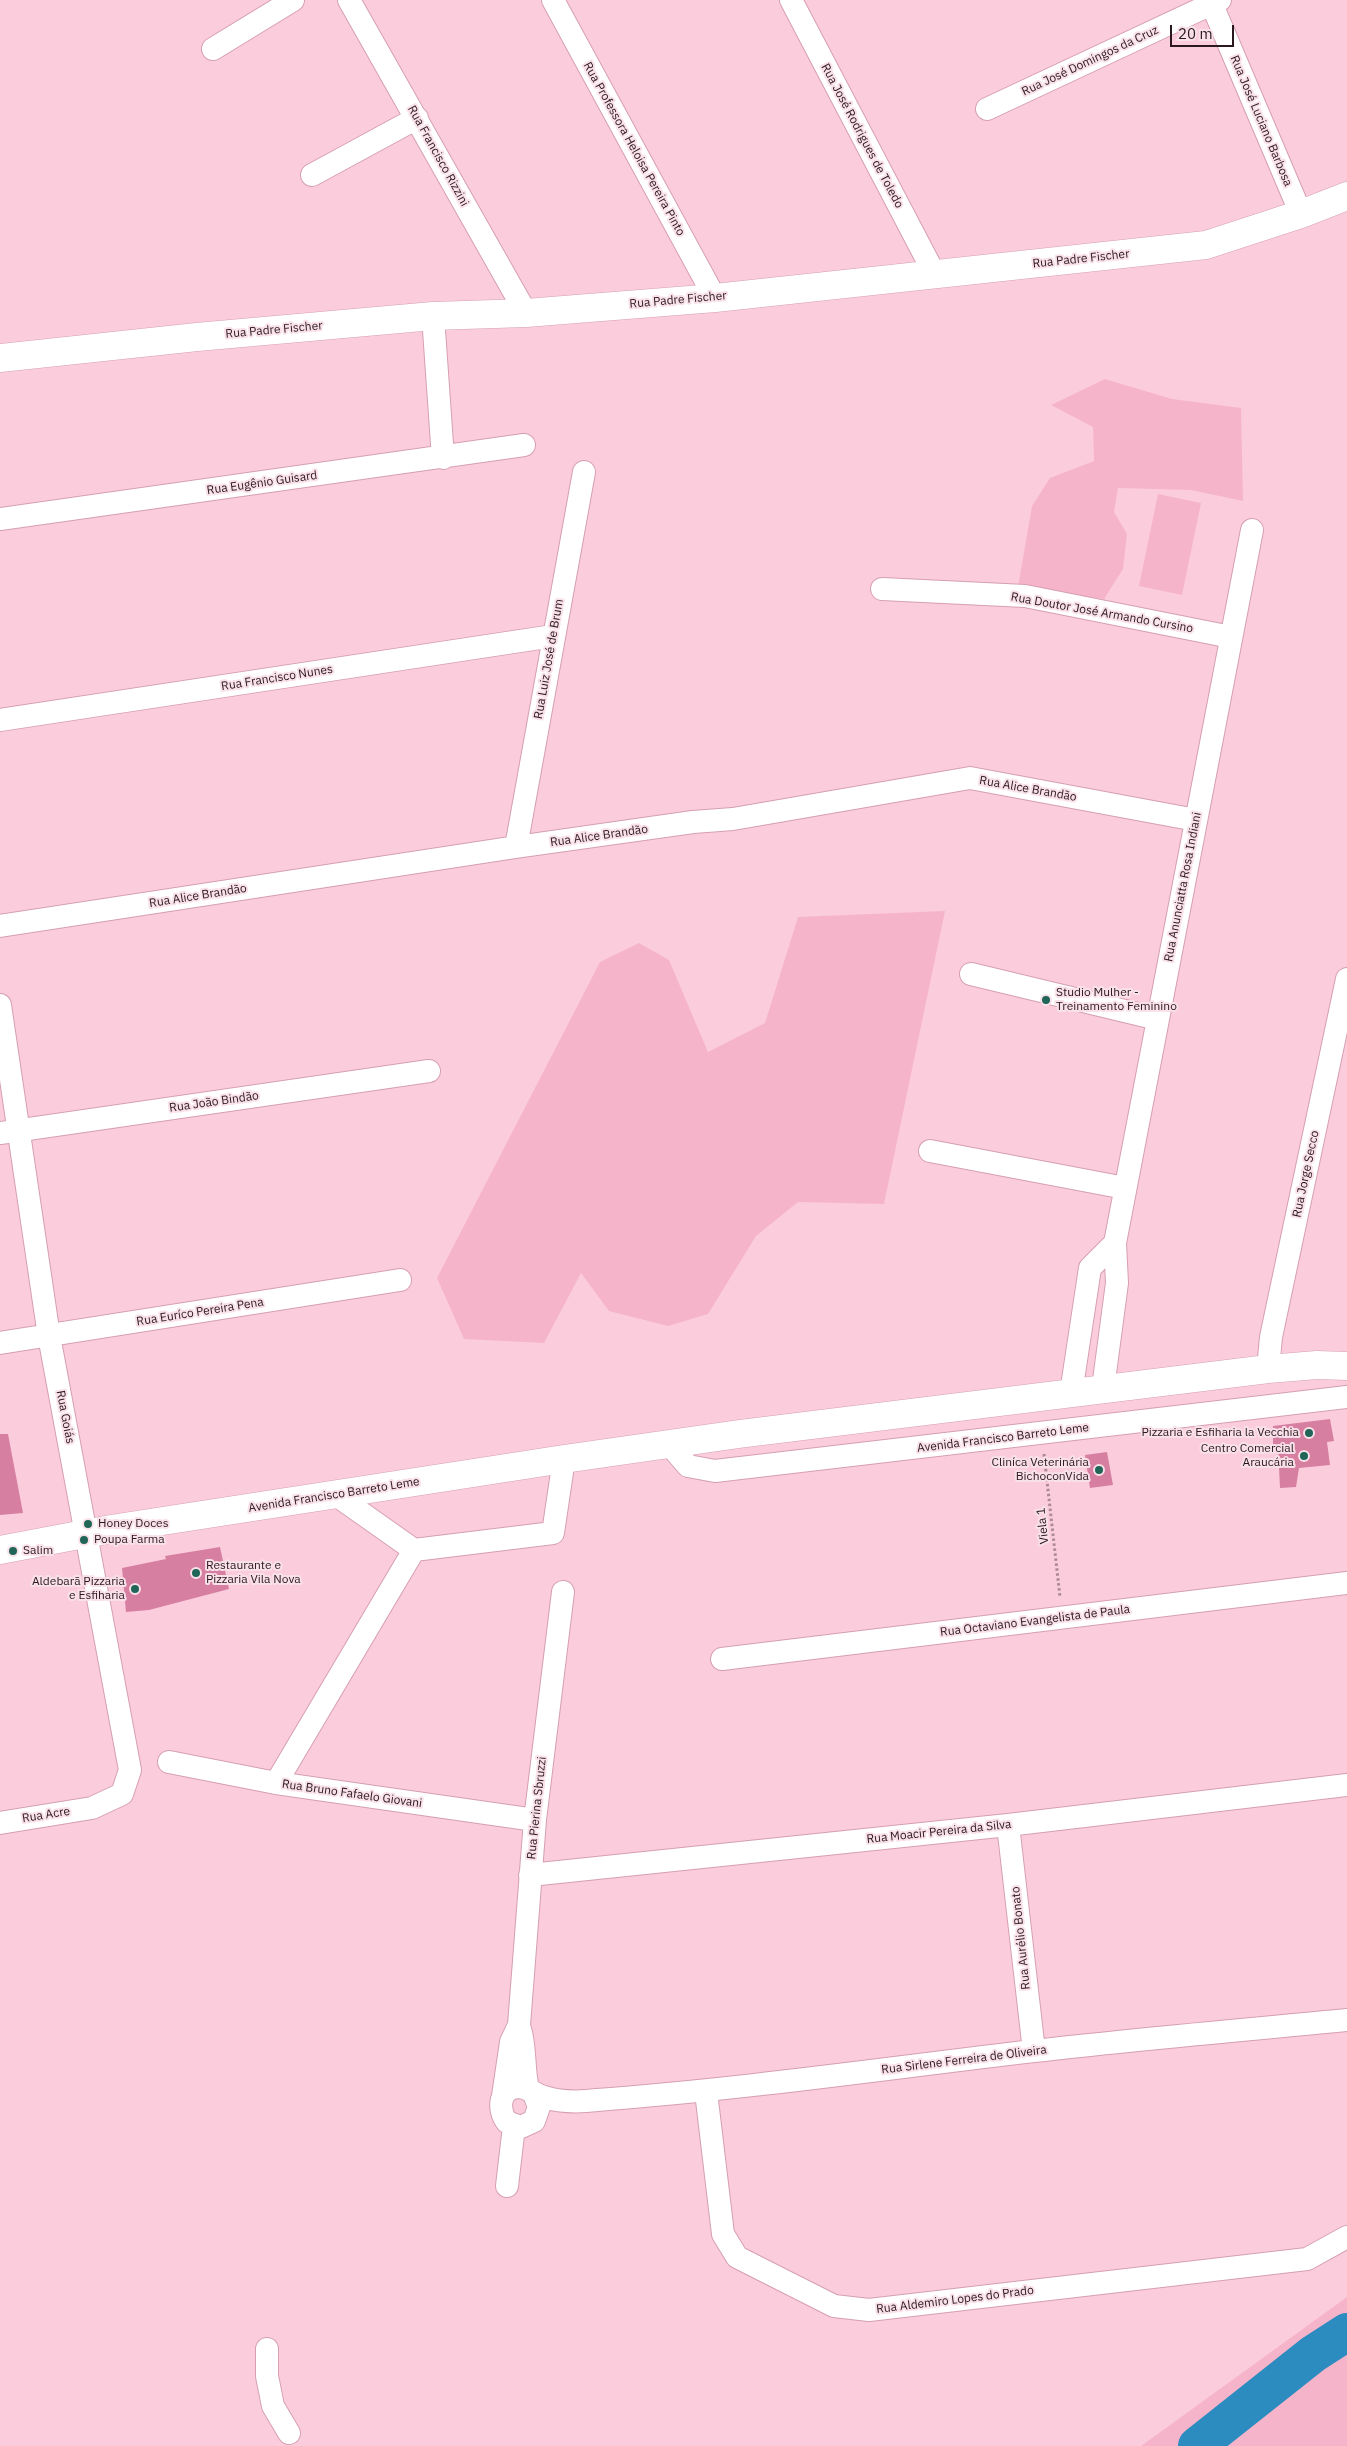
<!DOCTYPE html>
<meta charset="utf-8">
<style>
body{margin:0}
#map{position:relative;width:1347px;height:2446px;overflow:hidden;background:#fbcddc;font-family:"IBM Plex Sans",sans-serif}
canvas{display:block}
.scale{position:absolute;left:1170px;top:25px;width:64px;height:22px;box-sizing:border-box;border:2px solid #2b171e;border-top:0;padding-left:6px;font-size:15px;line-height:18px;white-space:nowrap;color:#2b171e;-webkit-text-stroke:4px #f9e1e9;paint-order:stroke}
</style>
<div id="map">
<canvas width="1347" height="2446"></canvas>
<div class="scale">20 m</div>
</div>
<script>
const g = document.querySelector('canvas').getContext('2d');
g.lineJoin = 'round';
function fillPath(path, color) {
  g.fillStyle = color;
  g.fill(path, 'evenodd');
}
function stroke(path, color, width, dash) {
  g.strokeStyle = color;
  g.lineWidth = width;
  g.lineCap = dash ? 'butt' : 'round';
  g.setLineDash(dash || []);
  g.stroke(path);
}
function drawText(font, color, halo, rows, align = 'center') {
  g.font = font + ' "IBM Plex Sans",sans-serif';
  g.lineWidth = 4;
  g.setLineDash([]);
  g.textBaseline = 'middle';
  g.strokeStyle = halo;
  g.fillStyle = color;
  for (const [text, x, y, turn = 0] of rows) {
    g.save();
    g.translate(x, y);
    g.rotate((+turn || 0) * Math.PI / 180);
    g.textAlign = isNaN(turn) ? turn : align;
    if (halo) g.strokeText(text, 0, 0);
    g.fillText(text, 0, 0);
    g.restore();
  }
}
fillPath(new Path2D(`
 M1105,379L1172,399L1241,408L1243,501L1191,490L1118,488L1114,512L1127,534L1123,569L1104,599L1018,587L1032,506L1050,478L1094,461L1093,427L1051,405Z
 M1158,494L1201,503L1182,595L1139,586Z
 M945,911L884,1204L798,1202L756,1236L708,1314L668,1326L609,1311L581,1273L544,1343L464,1339L437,1278L600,962L639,943L669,960L708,1052L765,1023L798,917Z
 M1347,2297V2446H1141Z`), '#f6b4ca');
stroke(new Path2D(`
 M1197,2446L1313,2354L1347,2332`), '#2c8cbf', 38);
fillPath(new Path2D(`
 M1330,1419L1334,1441L1327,1442L1330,1465L1299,1468L1296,1487L1280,1488L1278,1446L1273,1448V1426Z
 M0,1434H8L23,1513L0,1515Z
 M1107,1452L1113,1485L1090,1488L1085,1455Z
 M220,1547L229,1589L149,1610L126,1612L122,1568L166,1559L165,1556Z`), '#d77fa0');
const minor = new Path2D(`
 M349,0L526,313
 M553,0L715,298
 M791,0L934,273
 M1210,0L1301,214
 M213,49L293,0
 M987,109L1220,0
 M312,175L417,118
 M433,316L443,458
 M0,519L524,445
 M882,589L1025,596L1231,637
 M0,720L553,636
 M516,847L584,472
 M0,926L516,847L693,822L733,819L970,778L1196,820
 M971,974L1158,1019
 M0,1005L49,1336L130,1770L122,1794L92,1808L0,1823
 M0,1133L429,1071
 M930,1151L1125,1188
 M0,1343L400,1280
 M1268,1369L1271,1337L1347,979
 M1103,1388L1117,1283L1115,1243L1252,530
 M1071,1393L1090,1268L1115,1243
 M669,1444L688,1466L715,1471L1347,1397
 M336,1495L414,1550L553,1533L564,1459
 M722,1659L1347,1583
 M169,1762L276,1783L535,1820
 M276,1783L414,1550
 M1008,1825L1034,2051
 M530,1875L1008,1825L1347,1785
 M520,2029C526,2048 523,2069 528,2089
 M706,2092L723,2234L737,2257L834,2306L869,2310L1307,2259L1347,2237
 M534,2094L539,2107L534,2121L521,2127L507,2122C497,2109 499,2087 520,2087C529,2088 536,2095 544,2097C560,2102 581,2102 597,2100C744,2089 888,2068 1034,2051C1138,2039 1243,2030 1347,2020
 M503,2096L511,2042L519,2025L535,1820L563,1592
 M507,2186L514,2126
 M267,2349V2376L273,2406L289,2433`);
const major = new Path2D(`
 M0,358L197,337L433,316L526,313L715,298L1206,245L1301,214L1347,196
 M0,1550L111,1529L564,1459L739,1434L1268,1369L1317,1365L1347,1366`);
stroke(minor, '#d69fb1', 24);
stroke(major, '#d69fb1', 29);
stroke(new Path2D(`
 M1044,1454L1060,1597`), '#ad8995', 3, [2.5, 2.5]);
stroke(minor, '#fff', 22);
stroke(major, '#fff', 28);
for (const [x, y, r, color] of [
 [1046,1000,5,"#206557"],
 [1309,1433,5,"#206557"],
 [1304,1456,5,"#206557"],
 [1099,1470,5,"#206557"],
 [88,1524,5,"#206557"],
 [84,1540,5,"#206557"],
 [13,1551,5,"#206557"],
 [196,1573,5,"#206557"],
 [135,1589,5,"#206557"]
]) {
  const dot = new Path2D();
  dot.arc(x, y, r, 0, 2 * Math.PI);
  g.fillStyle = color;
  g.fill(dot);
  stroke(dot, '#f9e1e9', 2);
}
drawText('12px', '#2b171e', '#f9e1e9', [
 ["Rua José Domingos da Cruz",1090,61,-25],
 ["Rua José Luciano Barbosa",1261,121,67],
 ["Rua José Rodrigues de Toledo",862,136,62],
 ["Rua Professora Heloisa Pereira Pinto",634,149,61],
 ["Rua Francisco Rizzini",438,156,61],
 ["Rua Padre Fischer",1081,259,-6],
 ["Rua Padre Fischer",678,300,-5],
 ["Rua Padre Fischer",274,330,-5],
 ["Rua Eugênio Guisard",262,483,-8],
 ["Rua Doutor José Armando Cursino",1102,613,10],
 ["Rua Luiz José de Brum",549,659,-80],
 ["Rua Francisco Nunes",277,678,-9],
 ["Rua Alice Brandão",1028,789,10],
 ["Rua Alice Brandão",599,836,-8],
 ["Rua Anunciatta Rosa Indiani",1183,887,-79],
 ["Rua Alice Brandão",198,896,-9],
 ["Rua João Bindão",214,1102,-8],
 ["Rua Jorge Secco",1306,1174,-78],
 ["Rua Euríco Pereira Pena",200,1312,-9],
 ["Rua Goiás",65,1417,79],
 ["Avenida Francisco Barreto Leme",1003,1438,-7],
 ["Avenida Francisco Barreto Leme",334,1495,-9],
 ["Viela 1",1043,1526,-96],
 ["Rua Octaviano Evangelista de Paula",1035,1621,-7],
 ["Rua Bruno Fafaelo Giovani",352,1794,8],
 ["Rua Pierina Sbruzzi",537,1808,-84],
 ["Rua Acre",46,1815,-9],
 ["Rua Moacir Pereira da Silva",939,1832,-6],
 ["Rua Aurélio Bonato",1021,1938,-96],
 ["Rua Sirlene Ferreira de Oliveira",964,2060,-7],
 ["Rua Aldemiro Lopes do Prado",955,2300,-7]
]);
drawText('12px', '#2b171e', '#f9e1e9', [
 ["Studio Mulher -",1056,993],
 ["Treinamento Feminino",1056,1007],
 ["Pizzaria e Esfiharia la Vecchia",1299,1433,"right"],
 ["Centro Comercial",1294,1449,"right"],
 ["Araucária",1294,1463,"right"],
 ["Cliníca Veterinária",1089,1463,"right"],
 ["BichoconVida",1089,1477,"right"],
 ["Honey Doces",98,1524],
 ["Poupa Farma",94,1540],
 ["Salim",23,1551],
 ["Restaurante e",206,1566],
 ["Pizzaria Vila Nova",206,1580],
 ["Aldebarã Pizzaria",125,1582,"right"],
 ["e Esfiharia",125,1596,"right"]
], 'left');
</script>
